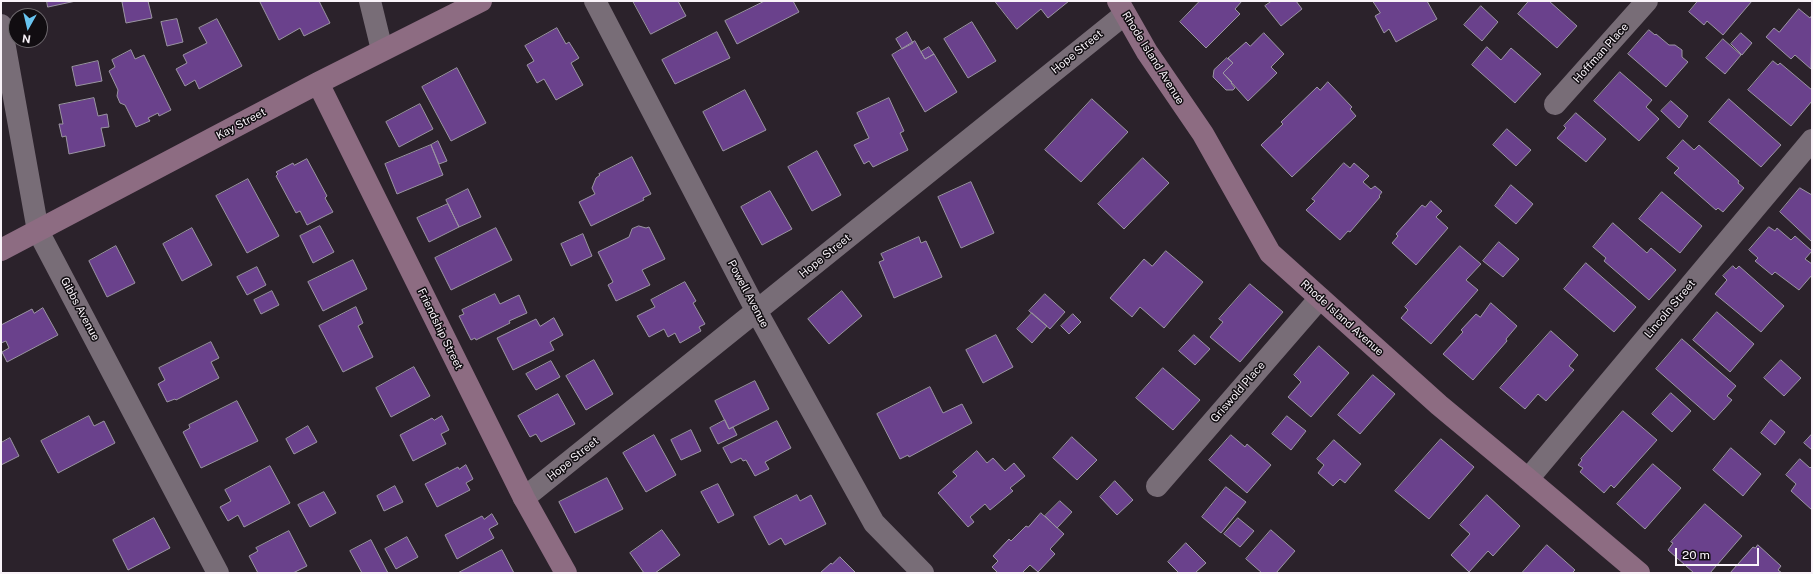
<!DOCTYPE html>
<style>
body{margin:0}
#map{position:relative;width:1813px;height:574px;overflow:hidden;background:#2b222b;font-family:"Public Sans",sans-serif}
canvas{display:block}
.frame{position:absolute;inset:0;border:2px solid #f9f3f9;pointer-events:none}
.north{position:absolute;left:8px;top:8px;width:40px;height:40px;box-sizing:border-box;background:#110d11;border:1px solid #6e696e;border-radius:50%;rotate:188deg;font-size:11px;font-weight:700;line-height:16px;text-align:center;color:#f9f3f9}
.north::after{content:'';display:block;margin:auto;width:14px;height:18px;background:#68c4f0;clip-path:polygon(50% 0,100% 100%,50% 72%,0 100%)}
.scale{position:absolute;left:1675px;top:548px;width:84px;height:18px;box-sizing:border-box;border:2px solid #f9f3f9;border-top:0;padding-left:5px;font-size:12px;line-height:14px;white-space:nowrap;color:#f9f3f9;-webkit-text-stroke:3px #110d11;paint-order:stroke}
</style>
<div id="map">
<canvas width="1813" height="574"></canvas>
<div class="frame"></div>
<div class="north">N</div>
<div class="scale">20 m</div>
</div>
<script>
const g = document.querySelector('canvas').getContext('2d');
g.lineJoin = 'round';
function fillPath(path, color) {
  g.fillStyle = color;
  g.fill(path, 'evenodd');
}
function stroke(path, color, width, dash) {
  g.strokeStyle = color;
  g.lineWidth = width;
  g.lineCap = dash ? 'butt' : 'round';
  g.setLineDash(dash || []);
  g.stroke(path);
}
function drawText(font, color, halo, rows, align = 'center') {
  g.font = font + ' "Public Sans",sans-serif';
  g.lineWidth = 3;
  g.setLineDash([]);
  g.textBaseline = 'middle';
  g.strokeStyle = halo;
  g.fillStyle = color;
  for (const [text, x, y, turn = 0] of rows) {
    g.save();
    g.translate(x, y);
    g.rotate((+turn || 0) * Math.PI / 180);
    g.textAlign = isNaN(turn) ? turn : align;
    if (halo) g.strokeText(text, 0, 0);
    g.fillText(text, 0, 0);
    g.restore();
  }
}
const building = new Path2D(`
 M47,1H76L48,7Z
 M126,1H148L152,18L126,23L122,2Z
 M262,1H319L330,23L304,36L300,28L279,40L260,2Z
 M633,1H678L686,16L651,34Z
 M765,1H793L799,12L737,44L725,21Z
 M995,1H1069L1048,18L1041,9L1017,29Z
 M1200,1H1242L1235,9L1240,14L1206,48L1180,22Z
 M1272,1H1296L1302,9L1281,26L1265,6Z
 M1373,1H1427L1437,19L1396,42L1389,29L1384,33L1375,16L1380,13Z
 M1529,1H1549L1577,26L1557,48L1518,14Z
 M1698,1H1752L1723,35L1707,21L1704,25L1689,12Z
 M1481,6L1498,22L1482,41L1464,25Z
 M1799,9L1810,18L1812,15L1811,69L1795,55L1791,59L1766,37L1774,28L1779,32Z
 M177,19L183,42L167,46L161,22Z
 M217,19L242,66L199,89L195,80L185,86L176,69L187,63L183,55L207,43L199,28Z
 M972,22L996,61L968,78L944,39Z
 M557,28L566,44L569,42L579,58L571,63L583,85L556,100L544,79L537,83L527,65L534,61L525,46Z
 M1649,30L1655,35L1656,34L1669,45H1675L1682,50V57L1688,62L1666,87L1628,54Z
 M717,32L730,58L675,84L662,60Z
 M907,32L913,43L902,49L896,39Z
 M1264,33L1284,54L1271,67L1277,73L1248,101L1223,73L1233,63L1228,58L1246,42L1250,46Z
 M1741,33L1752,43L1742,55L1731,44Z
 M1723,39L1741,55L1725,74L1706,58Z
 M915,41L925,59L934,54L957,92L925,112L892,55Z
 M929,47L934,54L925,59L921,52Z
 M1487,47L1501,60L1511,48L1541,74L1515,103L1472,65Z
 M131,50L135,59L144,55L171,110L159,116L158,113L148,118L150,121L136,127L125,105L120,103L117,96L118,90L109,71L115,67L112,60Z
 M1227,58L1233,63L1223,73L1232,82L1231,83L1235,88L1233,90H1226L1213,77L1214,70Z
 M98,61L102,81L76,86L72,67Z
 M1773,61L1778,65L1780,63L1812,90V101L1791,126L1748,90Z
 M457,68L486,123L451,141L422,87Z
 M1620,72L1652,100L1646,107L1659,119L1639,141L1594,101Z
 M1328,82L1352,107L1350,109L1356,116L1292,177L1261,145L1283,124L1281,122L1317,87L1320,90Z
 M745,90L766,130L723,151L703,112Z
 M94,98L98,116L107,114L109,127L101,128L105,146L69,154L66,136L62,137L59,124H63L59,105Z
 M889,98L904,131L900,133L908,150L873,167L869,161L864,164L854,145L869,138L857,113Z
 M1092,99L1128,132L1081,182L1045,150Z
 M1729,99L1781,145L1761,167L1709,122Z
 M1671,101L1688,116L1679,128L1661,111Z
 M420,104L433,129L399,147L386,122Z
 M1576,113L1606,139L1586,162L1557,138L1566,128L1564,126Z
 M1507,129L1531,150L1516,166L1493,145Z
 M1683,140L1694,150L1699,145L1739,181L1738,183L1744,188L1723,212L1718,208L1716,210L1674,173L1679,168L1667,158Z
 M438,141L447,161L439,164L431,145Z
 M431,145L443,175L397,194L385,164Z
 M817,151L841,195L812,211L788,167Z
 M632,157L651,194L643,198L644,200L591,226L579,202L595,194L592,188L596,178L600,175L599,174Z
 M1143,158L1169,183L1124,229L1098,204Z
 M307,159L327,196L325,198L333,212L307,225L300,211L296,213L276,176L278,174L276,172L293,163L294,165Z
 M1344,163L1350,168L1354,163L1369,176L1363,182L1371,189L1375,186L1382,192L1379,196L1380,197L1350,232L1348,231L1340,240L1306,210L1315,201L1312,199Z
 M248,179L279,236L247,253L216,196Z
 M971,182L994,233L961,248L938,197Z
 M1511,185L1533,204L1516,224L1495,206Z
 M1800,188L1812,195V242L1780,212Z
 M468,189L481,217L459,227L446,200Z
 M770,191L792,229L762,245L741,207Z
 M1662,192L1702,226L1680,253L1639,219Z
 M1431,201L1442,211L1436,217L1448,228L1416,265L1392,243L1398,236L1396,234L1422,205L1425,207Z
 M448,204L459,227L429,242L417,218Z
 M1613,223L1647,253L1651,248L1676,270L1649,300L1604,261L1606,258L1593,247Z
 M320,226L334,252L313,263L300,236Z
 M639,226L646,228L649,227L665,259L642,270L650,285L616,301L608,285L613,282L598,252L629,237L632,229Z
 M1769,227L1775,231L1777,228L1791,240L1795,236L1812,251L1805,259L1812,264V275L1799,290L1775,272L1772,275L1755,261L1758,258L1749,250Z
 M192,228L212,265L182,281L163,244Z
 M496,228L512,260L451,290L435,258Z
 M583,234L592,256L571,266L561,244Z
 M919,237L921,243L926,241L942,277L894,298L879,262L884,260L881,254Z
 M1499,242L1519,259L1503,277L1483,261Z
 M116,246L135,283L107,297L89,261Z
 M1460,246L1481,264L1466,280L1478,290L1431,344L1401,318L1408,310L1405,307Z
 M1166,251L1203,282L1164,328L1140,307L1132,317L1110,298L1144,259L1152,266Z
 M353,260L367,289L323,311L308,282Z
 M1586,263L1636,307L1614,332L1564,289Z
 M1733,266L1736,269L1739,266L1784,306L1761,332L1715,294L1727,280L1723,276Z
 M257,267L266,285L247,295L237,277Z
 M685,282L696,301L693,303L705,324L699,327L701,331L680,343L675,333L668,337L664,329L649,337L637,316L655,307L651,300Z
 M1250,284L1283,312L1240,362L1210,337L1223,322L1219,319Z
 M272,291L279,305L261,314L254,300Z
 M842,291L862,316L829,344L808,319Z
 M495,294L500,304L519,295L527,313L509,321L510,323L476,340L475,338L471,340L459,316L464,314L462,310Z
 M1045,294L1065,312L1050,329L1029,311Z
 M1491,303L1517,326L1506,339L1507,341L1473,380L1443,354L1463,332L1461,330L1476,314L1480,317Z
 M356,307L363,323L358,326L373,357L343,372L319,326Z
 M43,308L58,335L7,362L2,352L9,348L6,341L1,343V325L32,309L34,313Z
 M1717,312L1754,344L1730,372L1693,340Z
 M1032,313L1047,326L1032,343L1017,329Z
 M1073,314L1081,322L1069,334L1061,326Z
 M554,318L563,335L550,342L554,350L513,370L497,338L536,319L540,326Z
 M1551,331L1578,355L1569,366L1574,370L1546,401L1538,394L1525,409L1500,388Z
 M996,335L1013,367L983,383L966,350Z
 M1194,335L1210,349L1195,365L1179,351Z
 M1682,339L1736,386L1727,396L1732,400L1714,420L1656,369Z
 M211,342L219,358L211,362L219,378L176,400L175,399L167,402L158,384L165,380L159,368Z
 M1319,346L1349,373L1311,417L1288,397L1301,382L1294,375Z
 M594,360L613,394L586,410L566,376Z
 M1781,360L1801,378L1784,396L1764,378Z
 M551,361L560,377L536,390L526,374Z
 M414,367L430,396L391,417L376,388Z
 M1163,368L1200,400L1173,430L1136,398Z
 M1373,375L1395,394L1360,434L1338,415Z
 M755,381L769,409L729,429L715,401Z
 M930,387L943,413L962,404L972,423L909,457L908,455L900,459L877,414Z
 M1671,393L1691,411L1672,432L1652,414Z
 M558,394L575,424L541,442L536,434L530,437L518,416Z
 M237,401L258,441L201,468L183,432L190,428L189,425Z
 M1623,411L1657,440L1614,488L1611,485L1604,493L1580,472L1583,468L1578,465L1582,460L1581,459Z
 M89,416L94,426L104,421L115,443L58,473L41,441Z
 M442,416L449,430L441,434L446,444L413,461L400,435L432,418L434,420Z
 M1287,416L1306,431L1291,450L1272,434Z
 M725,420L729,429L733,427L737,435L718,444L710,428Z
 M1771,420L1785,432L1775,445L1761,433Z
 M777,421L791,448L765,462L769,469L755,476L746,460L743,461L741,458L731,463L723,448Z
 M308,426L317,442L294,454L286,439Z
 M691,430L701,451L681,460L671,440Z
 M1812,434V450L1804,443Z
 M654,435L676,475L646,492L623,453Z
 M1231,435L1245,447L1247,444L1271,465L1247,493L1209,460Z
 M1072,437L1097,460L1077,480L1053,458Z
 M10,438L19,456L1,465V443Z
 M1441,439L1474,467L1429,519L1395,491Z
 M1334,440L1361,464L1345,483L1340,479L1333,486L1318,473L1324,465L1317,459Z
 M1731,448L1761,474L1743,496L1713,470Z
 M977,451L987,463L993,458L1005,471L1014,463L1025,476L1010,488L1013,491L990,510L985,504L970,517L974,522L968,527L938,493L957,476L953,472Z
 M1800,459L1810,468L1812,466V510L1791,491L1796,484L1786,475Z
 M1653,464L1681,488L1645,529L1617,504Z
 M466,465L473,479L466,483L470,490L437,507L425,484L458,467L459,469Z
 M270,466L290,503L244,527L238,515L228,521L220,507L231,501L225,490Z
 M607,478L623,509L575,533L559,502Z
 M1115,481L1133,500L1117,515L1100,497Z
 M718,484L734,515L718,523L701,492Z
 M395,486L403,502L384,511L377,496Z
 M1226,487L1246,502L1221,533L1202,517Z
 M324,492L336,513L310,527L298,505Z
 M797,495L800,501L811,495L826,524L785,545L781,538L769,545L754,517Z
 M1487,495L1520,526L1493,556L1488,551L1469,572L1451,555L1470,534L1460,525Z
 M1060,501L1072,512L1057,528L1045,516Z
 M1705,504L1742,536L1710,573H1694L1668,550L1673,543L1671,542Z
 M1041,513L1064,534L1050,549L1055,554L1038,572L1030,565L1022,573H998L992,567L998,561L993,556L1009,539L1011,541L1026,526L1028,527Z
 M492,514L498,524L489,529L494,538L457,559L445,535L482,516L484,519Z
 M154,518L170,548L128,570L113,540Z
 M1238,518L1254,531L1240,547L1224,534Z
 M662,530L680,555L655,573H644L630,553Z
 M1271,530L1295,551L1276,573H1262L1246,559Z
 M289,531L307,566L293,573H258L249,556L258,551L256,548Z
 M407,537L418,557L396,569L385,549Z
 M371,540L388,573H362L350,551Z
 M1186,543L1206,563L1195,573H1179L1168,562Z
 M1547,545L1575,570L1572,573H1522Z
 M1758,545L1781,566L1778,570L1782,573H1730L1753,547L1755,548Z
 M502,550L514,573H458Z
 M840,557L856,573H820L831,563L832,564Z`);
fillPath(building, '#6a418c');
stroke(building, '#9b95a2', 1);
stroke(new Path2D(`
 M370,1L382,50
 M595,1L757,312L874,523L923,573
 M1,25L38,231L218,573
 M1555,104L1647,1
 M1528,479L1812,140
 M1157,486L1320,298
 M524,498L1125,14`), '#786d77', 22);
stroke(new Path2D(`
 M1118,1L1147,52L1203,134L1270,253L1439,405L1528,479L1639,573
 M318,83L524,498L566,573
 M1,250L318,83L481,1`), '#8d6c82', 22);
drawText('11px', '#f9f3f9', '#110d11', [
 ["Hope Street",1077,52,-39],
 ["Hoffman Place",1601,53,-48],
 ["Rhode Island Avenue",1153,58,58],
 ["Kay Street",241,124,-28],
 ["Hope Street",825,256,-39],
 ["Powell Avenue",748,294,62],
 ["Gibbs Avenue",80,309,62],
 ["Lincoln Street",1670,309,-50],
 ["Rhode Island Avenue",1342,318,42],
 ["Friendship Street",440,329,64],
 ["Griswold Place",1238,392,-49],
 ["Hope Street",573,459,-39]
]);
</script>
